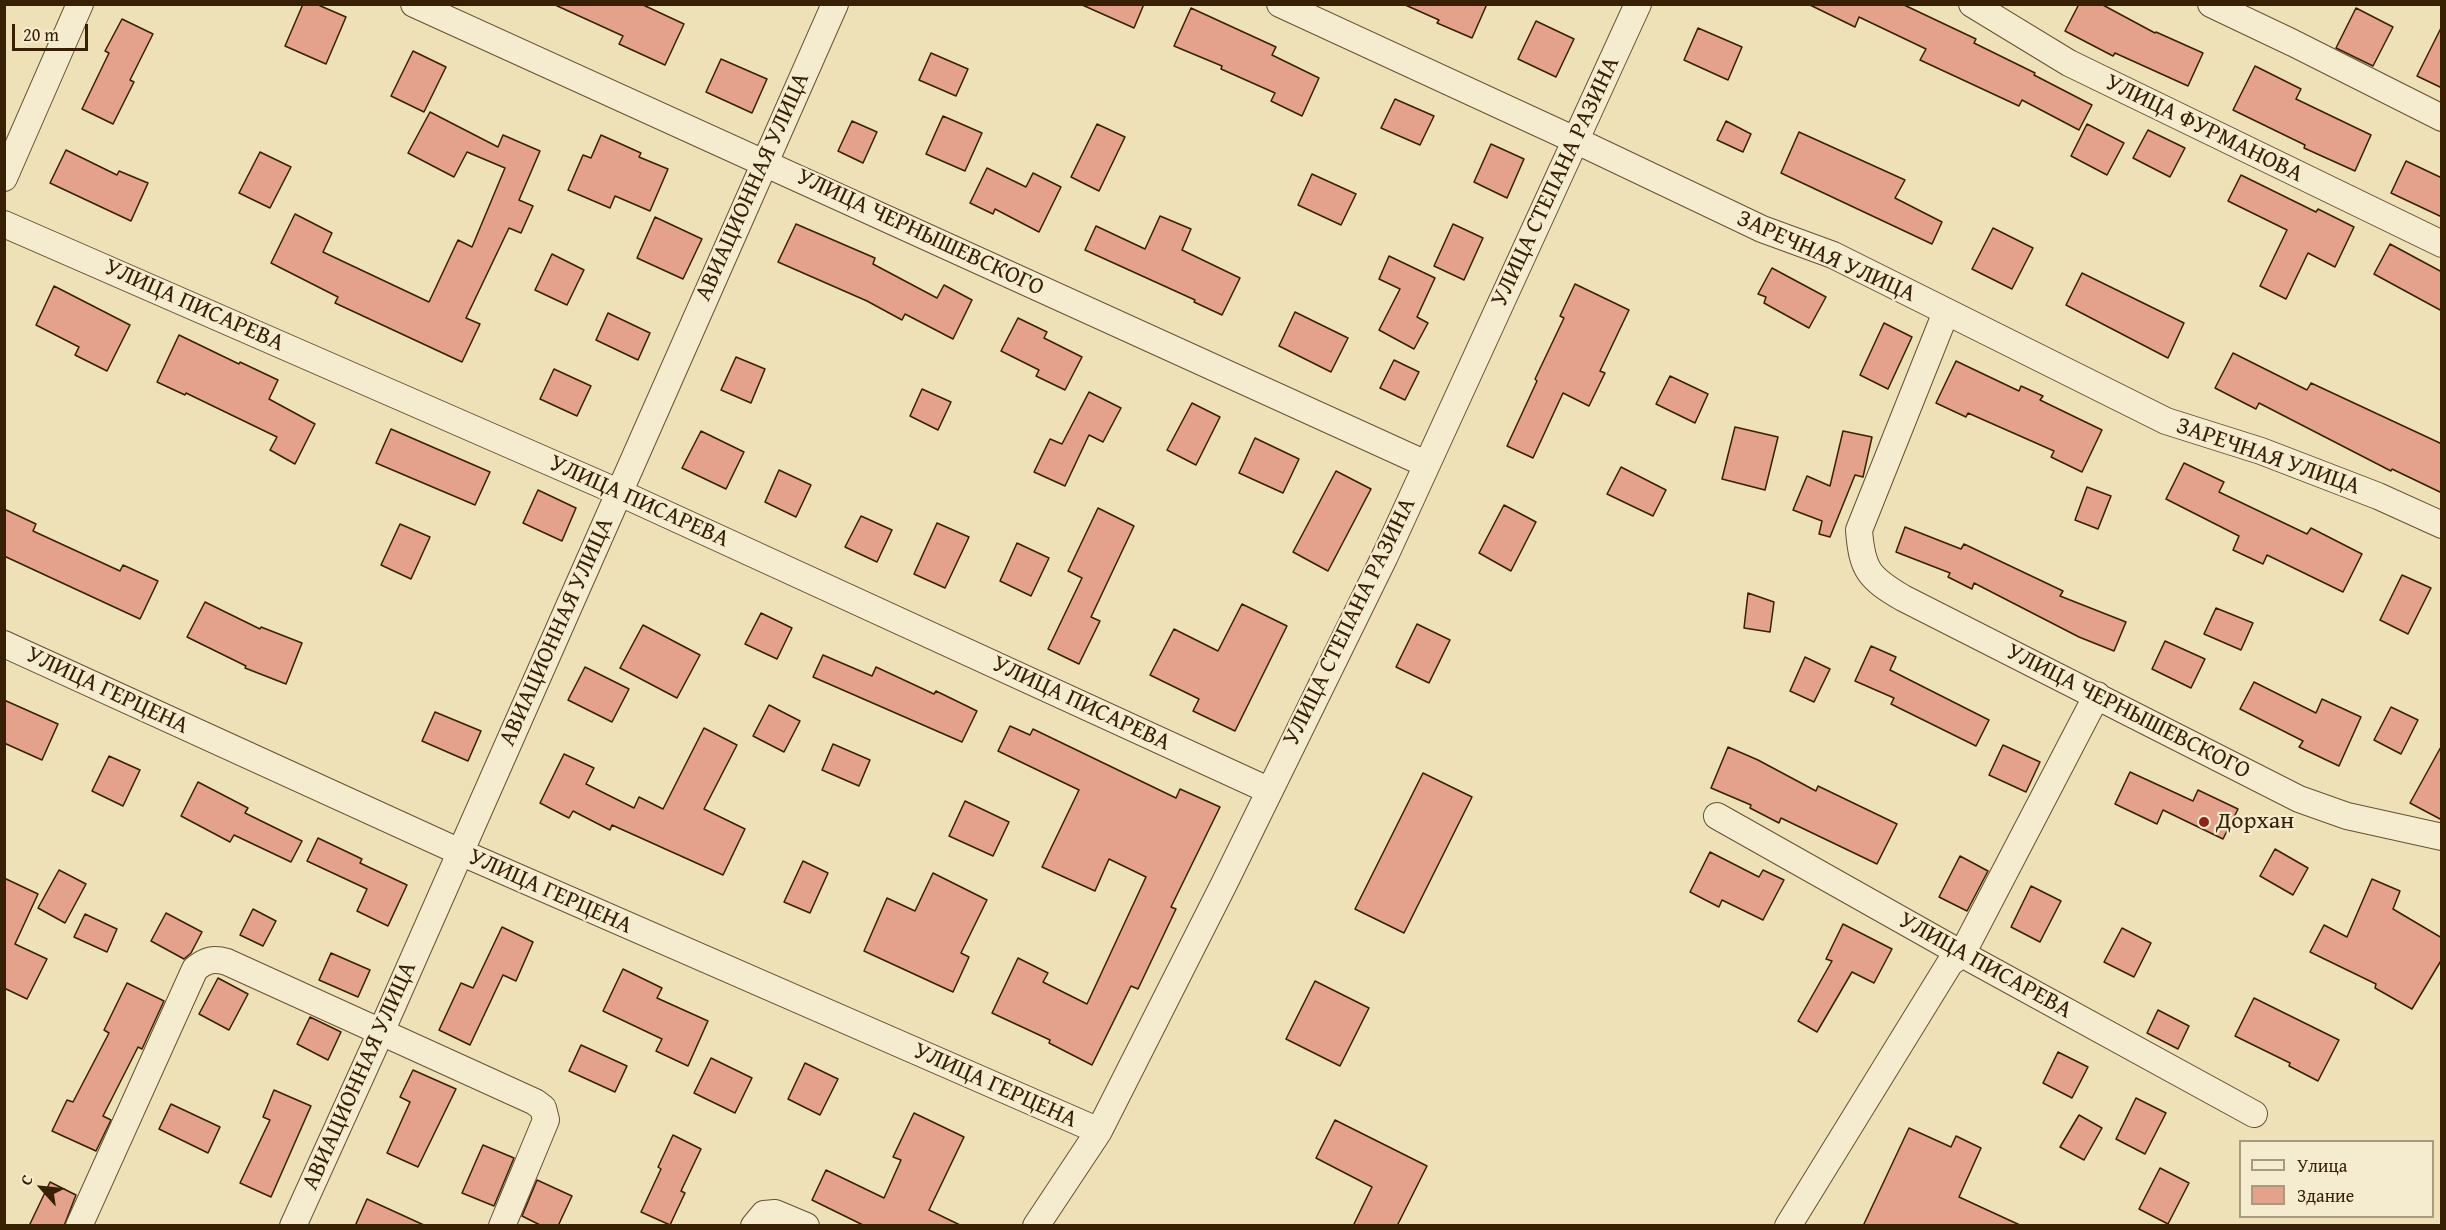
<!DOCTYPE html>
<meta charset="utf-8">
<style>
body{margin:0}
#map{position:relative;width:2446px;height:1230px;overflow:hidden;background:#efe1b7;font-family:"Gentium Book Plus",serif}
canvas{display:block}
.frame{position:absolute;inset:0;border:6px solid #372003;pointer-events:none}
.legend{position:absolute;left:2239px;top:1140px;width:195px;height:78px;box-sizing:border-box;background:#f5ecd0;border:2px solid #a99a7e;margin:0;padding:8px 10px;list-style:none;font-size:18px;color:#372003}
.legend li{display:flex;align-items:center;gap:12px;height:30px}
.legend b{width:30px;border:2px solid #a99a7e}
.north{position:absolute;left:12px;top:1158px;width:60px;height:60px;-webkit-text-stroke:4px #f5ecd0;paint-order:stroke;rotate:297deg;font-size:16px;font-weight:700;line-height:24px;text-align:center;color:#372003}
.north::after{content:'';display:block;margin:auto;width:21px;height:27px;background:#372003;clip-path:polygon(50% 0,100% 100%,50% 72%,0 100%)}
.scale{position:absolute;left:12px;top:24px;width:76px;height:27px;box-sizing:border-box;border:3px solid #372003;border-top:0;padding-left:8px;font-size:18px;line-height:21px;white-space:nowrap;color:#372003;-webkit-text-stroke:4px #f5ecd0;paint-order:stroke}
</style>
<div id="map">
<canvas width="2446" height="1230"></canvas>
<div class="frame"></div>
<ul class="legend">
<li><b style="height:8px;background:#f5ecd0"></b>Улица</li>
<li><b style="height:16px;background:#e4a18b"></b>Здание</li>
</ul>
<div class="north">С</div>
<div class="scale">20 m</div>
</div>
<script>
const g = document.querySelector('canvas').getContext('2d');
g.lineJoin = 'round';
function fillPath(path, color) {
  g.fillStyle = color;
  g.fill(path, 'evenodd');
}
function stroke(path, color, width, dash) {
  g.strokeStyle = color;
  g.lineWidth = width;
  g.lineCap = dash ? 'butt' : 'round';
  g.setLineDash(dash || []);
  g.stroke(path);
}
function drawText(font, color, halo, rows, align = 'center') {
  g.font = font + ' "Gentium Book Plus",serif';
  g.lineWidth = 4.5;
  g.setLineDash([]);
  g.textBaseline = 'middle';
  g.strokeStyle = halo;
  g.fillStyle = color;
  for (const [text, x, y, turn = 0] of rows) {
    g.save();
    g.translate(x, y);
    g.rotate((+turn || 0) * Math.PI / 180);
    g.textAlign = isNaN(turn) ? turn : align;
    if (halo) g.strokeText(text, 0, 0);
    g.fillText(text, 0, 0);
    g.restore();
  }
}
const building = new Path2D(`
 M303,4H316L346,17L326,64L285,46Z
 M553,4H641L684,24L665,65L619,44L623,36Z
 M1080,4H1144L1134,28Z
 M1403,4H1487L1472,38L1437,23L1439,20Z
 M1808,4H1902L1976,39L1974,43L2035,73L2034,75L2092,105L2079,130L2022,100L2019,106L1920,60L1926,49L1859,17L1855,27Z
 M2079,4H2101L2155,33L2156,32L2203,53L2188,86L2115,53L2113,56L2065,31Z
 M1191,8L1276,47L1272,55L1319,78L1302,116L1271,101L1275,93L1221,69L1222,66L1174,46Z
 M2356,8L2393,27L2373,66L2336,48Z
 M122,19L153,34L130,80L134,82L113,124L82,109L109,53L105,51Z
 M1536,21L1574,39L1556,77L1518,59Z
 M2442,26V88L2417,76Z
 M1698,28L1742,47L1728,80L1684,60Z
 M413,51L446,67L424,112L391,96Z
 M931,53L968,69L956,96L919,80Z
 M721,59L767,79L752,113L706,92Z
 M2255,66L2301,89L2296,99L2371,135L2355,171L2304,148L2305,145L2233,110Z
 M1395,99L1434,116L1420,145L1381,128Z
 M430,112L498,147L503,135L540,151L519,200L533,206L521,233L509,228L466,318L480,324L462,362L335,303L338,297L271,263L295,214L332,233L323,252L429,302L458,240L472,247L505,168L467,152L454,177L408,153Z
 M943,116L982,133L965,171L926,154Z
 M852,121L877,132L863,163L838,151Z
 M1726,121L1751,134L1743,152L1717,140Z
 M1097,124L1125,137L1099,191L1071,177Z
 M2087,124L2124,143L2107,175L2071,156Z
 M2148,130L2185,148L2170,177L2133,158Z
 M1799,132L1905,180L1895,198L1942,222L1932,244L1781,173Z
 M601,135L641,153L639,157L668,169L650,211L615,196L610,208L568,190L583,155L591,158Z
 M1491,144L1524,159L1507,198L1474,182Z
 M66,150L117,175L119,171L148,183L131,221L50,183Z
 M260,152L291,167L270,208L239,193Z
 M2406,161L2442,178V217L2391,193Z
 M987,168L1026,187L1033,173L1061,187L1039,232L995,209L993,214L970,203Z
 M1312,174L1356,194L1341,225L1298,205Z
 M2241,175L2316,212L2318,209L2354,227L2335,267L2308,253L2286,299L2260,286L2287,230L2228,201Z
 M1160,216L1191,229L1182,250L1240,278L1222,315L1194,302L1195,300L1085,250L1096,226L1145,249Z
 M655,217L702,239L683,279L637,258Z
 M796,224L875,258L873,264L937,298L944,285L972,300L953,339L905,314L902,320L867,301L778,262Z
 M1453,224L1483,238L1464,280L1434,266Z
 M1993,228L2033,248L2012,289L1972,269Z
 M2390,244L2442,272V311L2374,274Z
 M552,254L584,270L567,305L535,290Z
 M1389,256L1435,278L1417,317L1428,323L1414,349L1379,330L1400,289L1379,279Z
 M1772,268L1826,297L1809,328L1764,303L1766,297L1758,294Z
 M2082,273L2184,323L2168,358L2066,305Z
 M1575,284L1629,310L1600,371L1605,373L1589,406L1563,393L1533,458L1507,446L1537,381L1535,379L1564,318L1560,316Z
 M54,286L130,325L107,371L75,355L79,347L36,325Z
 M1295,312L1348,338L1331,372L1279,346Z
 M608,313L650,333L638,360L596,340Z
 M1018,318L1047,332L1044,338L1082,357L1065,390L1036,376L1039,370L1001,351Z
 M1884,323L1912,337L1888,389L1860,375Z
 M179,335L239,364L240,362L278,380L269,399L315,424L295,464L270,450L277,437L186,393L185,395L157,382Z
 M2233,353L2307,390L2311,383L2442,444V493L2392,469L2391,471L2259,403L2256,409L2215,388Z
 M736,357L765,369L751,403L721,390Z
 M1394,360L1419,372L1405,400L1380,388Z
 M1956,361L2019,391L2021,386L2043,396L2040,400L2102,430L2082,472L2051,457L2054,451L1968,413L1966,417L1936,403Z
 M554,369L591,386L577,416L540,399Z
 M1670,376L1708,394L1695,423L1656,404Z
 M922,389L951,402L938,430L910,416Z
 M1089,392L1121,408L1103,442L1089,435L1065,486L1034,472L1050,439L1062,444Z
 M1192,403L1220,417L1196,465L1167,450Z
 M1735,427L1778,437L1765,490L1722,479Z
 M391,429L490,472L475,505L376,463Z
 M701,431L744,452L726,489L682,468Z
 M1843,431L1872,437L1863,477L1855,475L1830,537L1819,534L1822,521L1793,510L1807,476L1830,486Z
 M1255,438L1299,459L1283,493L1239,473Z
 M2184,463L2224,482L2219,492L2307,534L2311,528L2362,554L2343,592L2267,555L2263,564L2233,550L2239,536L2166,499Z
 M1621,467L1666,490L1653,516L1607,494Z
 M779,470L811,485L796,517L765,502Z
 M1336,471L1371,489L1328,571L1293,552Z
 M2087,487L2111,496L2098,529L2075,520Z
 M538,490L576,508L562,541L523,523Z
 M1504,505L1536,522L1511,571L1479,553Z
 M1098,508L1134,526L1091,617L1100,621L1079,664L1048,649L1082,578L1068,571Z
 M4,509L36,524L33,531L120,571L123,565L158,581L140,619L4,556Z
 M861,516L892,530L877,562L845,547Z
 M937,523L969,537L945,588L914,574Z
 M400,524L430,537L411,579L381,565Z
 M1905,527L1961,549L1964,544L2063,591L2060,596L2126,622L2114,651L2079,637L1974,583L1972,589L1948,577L1950,573L1896,552Z
 M1017,543L1049,558L1031,596L1000,581Z
 M2402,575L2431,588L2408,634L2380,620Z
 M1748,593L1774,602L1770,632L1744,628Z
 M205,602L260,629L261,627L302,643L286,684L245,668L246,666L187,637Z
 M1242,604L1287,626L1235,731L1193,711L1199,699L1150,675L1174,629L1218,651Z
 M2216,608L2253,623L2241,650L2204,634Z
 M761,613L792,628L777,659L745,644Z
 M1417,624L1450,640L1429,683L1396,667Z
 M643,625L700,655L677,698L620,668Z
 M2165,641L2205,659L2191,688L2152,669Z
 M1871,646L1896,657L1890,670L1989,720L1976,746L1891,704L1894,698L1855,681Z
 M823,655L872,676L876,667L934,694L936,691L977,711L962,742L813,677Z
 M1805,657L1830,669L1814,702L1790,691Z
 M585,667L629,689L612,722L568,700Z
 M2254,682L2316,713L2322,699L2361,717L2339,766L2299,747L2303,741L2240,709Z
 M4,700L58,724L42,760L4,743Z
 M769,705L800,721L784,752L753,736Z
 M2391,707L2418,720L2401,754L2374,740Z
 M435,712L481,731L468,761L422,741Z
 M1010,726L1030,735L1033,729L1176,798L1180,789L1220,807L1171,907L1176,909L1138,989L1131,986L1092,1065L1049,1043L1050,1040L992,1013L1018,958L1048,973L1043,982L1087,1004L1146,877L1109,859L1095,891L1042,867L1079,790L998,751Z
 M704,728L737,745L704,809L745,829L723,875L612,825L610,830L573,811L569,818L540,803L564,754L594,768L586,784L634,808L639,797L663,809Z
 M833,744L870,760L859,786L822,770Z
 M2003,745L2040,762L2026,792L1989,775Z
 M2442,745V820L2410,803Z
 M1728,747L1758,760L1816,791L1818,786L1897,824L1877,864L1781,818L1779,823L1750,808L1751,805L1711,788Z
 M109,756L140,770L123,806L92,791Z
 M2130,772L2193,801L2198,790L2238,809L2223,839L2163,810L2157,824L2115,804Z
 M1423,773L1472,797L1404,933L1355,909Z
 M198,782L248,808L245,813L302,841L291,862L234,835L230,842L181,816Z
 M965,801L1009,822L993,856L949,836Z
 M318,838L362,859L360,863L407,885L388,926L357,911L367,889L307,861Z
 M2275,849L2308,868L2293,895L2260,876Z
 M1710,852L1759,877L1763,870L1784,880L1763,920L1722,900L1719,907L1690,892Z
 M1960,856L1988,871L1967,911L1939,897Z
 M803,861L828,873L810,913L784,902Z
 M59,870L86,884L65,923L38,908Z
 M933,873L987,900L961,953L969,957L953,992L864,951L887,898L915,911Z
 M4,878L38,894L15,944L47,959L27,999L4,988Z
 M2372,879L2400,891L2393,909L2442,938V959L2412,1009L2375,988L2376,984L2310,952L2324,925L2347,937Z
 M2031,886L2061,901L2040,942L2011,927Z
 M253,909L276,921L263,946L240,935Z
 M166,913L202,932L191,953L184,959L151,941Z
 M85,914L117,929L107,952L74,937Z
 M1843,924L1892,949L1874,983L1852,972L1817,1032L1798,1021L1832,961L1826,959Z
 M502,927L533,942L516,981L503,975L470,1045L439,1030L461,983L473,988Z
 M2122,928L2151,943L2134,977L2104,962Z
 M331,953L370,970L358,997L319,980Z
 M623,969L662,988L657,998L708,1021L688,1066L656,1051L662,1039L603,1011Z
 M218,978L248,994L229,1030L199,1014Z
 M1315,981L1369,1008L1340,1066L1286,1039Z
 M127,983L164,1001L142,1049L138,1047L103,1116L111,1120L96,1151L52,1131L67,1100L73,1102L109,1033L104,1030Z
 M2254,998L2339,1040L2318,1081L2289,1066L2290,1063L2235,1036Z
 M2158,1010L2189,1026L2178,1049L2147,1033Z
 M310,1017L341,1032L328,1060L297,1044Z
 M581,1045L627,1066L615,1092L569,1071Z
 M2058,1052L2088,1067L2072,1098L2043,1083Z
 M711,1058L752,1078L735,1113L694,1093Z
 M805,1063L838,1079L820,1115L788,1099Z
 M413,1070L456,1089L418,1167L387,1153L410,1102L400,1097Z
 M274,1090L311,1106L271,1197L240,1183L270,1120L263,1117Z
 M2136,1098L2166,1113L2145,1154L2116,1139Z
 M171,1104L220,1127L208,1153L159,1129Z
 M914,1113L964,1137L929,1210L962,1226H865L812,1200L826,1170L884,1198L901,1160L893,1157Z
 M2079,1115L2102,1128L2084,1160L2060,1147Z
 M1335,1120L1427,1166L1397,1226H1353L1372,1187L1316,1158Z
 M1909,1128L1951,1147L1956,1136L1981,1148L1959,1197L2022,1226H1863Z
 M673,1135L701,1149L681,1191L685,1193L670,1225L641,1212L661,1169L658,1167Z
 M483,1145L514,1158L494,1206L462,1193Z
 M2160,1168L2189,1183L2168,1224L2139,1209Z
 M537,1180L572,1196L558,1226H542L522,1216Z
 M50,1182L76,1195L64,1226H29Z
 M367,1199L426,1226H355Z`);
fillPath(building, '#e4a18b');
stroke(building, '#372003', 1.5);
const minor = new Path2D(`
 M414,4L1426,464
 M1280,4L1575,140L1762,229L1833,255L2166,421L2261,451L2378,496L2442,525
 M1972,4L2069,63L2442,244
 M2211,4L2293,43L2442,118
 M4,178L80,4
 M4,224L618,492L1268,790
 M1946,312L1859,530C1862,570 1869,578 1903,598L2299,799L2347,816L2442,837
 M4,644L460,852L1099,1131
 M1717,816L1962,954L2254,1114
 M79,1226L195,969C206,960 213,958 227,962L535,1102L543,1108L546,1120L502,1226
 M293,1226L381,1032L835,4
 M754,1226L764,1214L775,1213L806,1226
 M1036,1226L1099,1131L1224,884L1385,556L1638,4
 M1788,1226L1950,963L1962,954L2097,695`);
stroke(minor, '#655030', 28);
stroke(minor, '#f5ecd0', 26);
for (const [x, y, r, color] of [
 [2204,822,6,"#8f2418"]
]) {
  const dot = new Path2D();
  dot.arc(x, y, r, 0, 2 * Math.PI);
  g.fillStyle = color;
  g.fill(dot);
  stroke(dot, '#f5ecd0', 2);
}
drawText('24px', '#372003', '#f5ecd0', [
 ["УЛИЦА ФУРМАНОВА",2204,129,26],
 ["УЛИЦА СТЕПАНА РАЗИНА",1556,182,-65],
 ["АВИАЦИОННАЯ УЛИЦА",753,187,-66],
 ["УЛИЦА ЧЕРНЫШЕВСКОГО",920,233,25],
 ["ЗАРЕЧНАЯ УЛИЦА",1826,257,24],
 ["УЛИЦА ПИСАРЕВА",194,306,24],
 ["ЗАРЕЧНАЯ УЛИЦА",2268,457,19],
 ["УЛИЦА ПИСАРЕВА",639,502,24],
 ["УЛИЦА СТЕПАНА РАЗИНА",1350,622,-64],
 ["АВИАЦИОННАЯ УЛИЦА",557,632,-66],
 ["УЛИЦА ГЕРЦЕНА",107,691,25],
 ["УЛИЦА ПИСАРЕВА",1081,704,25],
 ["УЛИЦА ЧЕРНЫШЕВСКОГО",2128,712,27],
 ["УЛИЦА ГЕРЦЕНА",550,892,24],
 ["УЛИЦА ПИСАРЕВА",1985,966,29],
 ["АВИАЦИОННАЯ УЛИЦА",360,1076,-66],
 ["УЛИЦА ГЕРЦЕНА",995,1086,24]
]);
drawText('24px', '#372003', '#f5ecd0', [
 ["Дорхан",2216,822]
], 'left');
</script>
